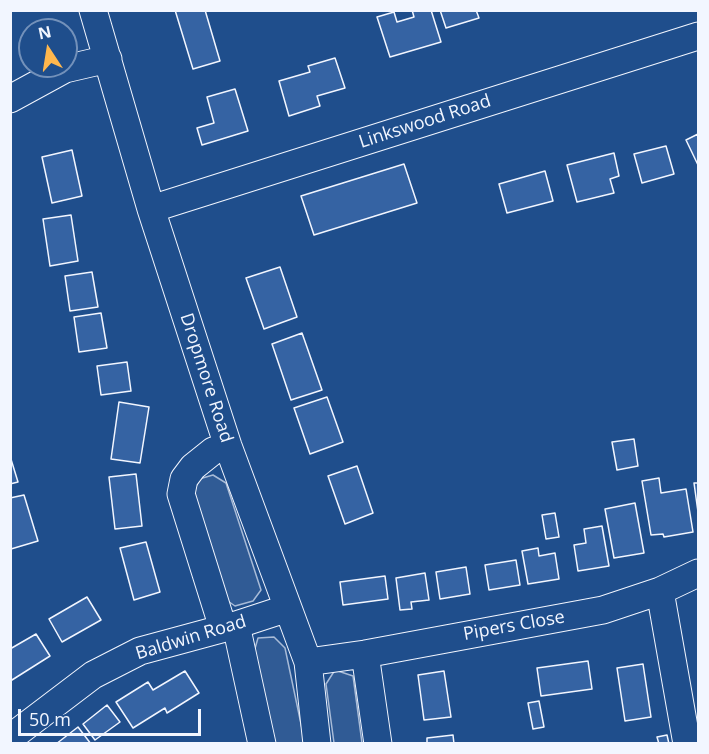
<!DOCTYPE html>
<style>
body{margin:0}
#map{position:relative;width:709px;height:754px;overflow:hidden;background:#1f4e8c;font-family:"Open Sans",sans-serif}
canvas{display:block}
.frame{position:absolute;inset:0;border:12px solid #f2f6ff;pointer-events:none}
.north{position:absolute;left:18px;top:18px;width:60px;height:60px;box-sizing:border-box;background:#1f4e8c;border:2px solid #7391ba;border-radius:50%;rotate:348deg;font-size:16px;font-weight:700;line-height:24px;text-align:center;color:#f2f6ff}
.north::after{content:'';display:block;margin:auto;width:21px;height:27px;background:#ffb74d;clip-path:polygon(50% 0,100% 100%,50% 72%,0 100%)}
.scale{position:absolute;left:18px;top:709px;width:183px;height:27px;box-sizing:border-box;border:3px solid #f2f6ff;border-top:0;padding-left:8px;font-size:18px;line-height:21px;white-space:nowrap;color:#f2f6ff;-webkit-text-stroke:4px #1f4e8c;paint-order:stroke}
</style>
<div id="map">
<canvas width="709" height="754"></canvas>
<div class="frame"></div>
<div class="north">N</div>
<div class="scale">50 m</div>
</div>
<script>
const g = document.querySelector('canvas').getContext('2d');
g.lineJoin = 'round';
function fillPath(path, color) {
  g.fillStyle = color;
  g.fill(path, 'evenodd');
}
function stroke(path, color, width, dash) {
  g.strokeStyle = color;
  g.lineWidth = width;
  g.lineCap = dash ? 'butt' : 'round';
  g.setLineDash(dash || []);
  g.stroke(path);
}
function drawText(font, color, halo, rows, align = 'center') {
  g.font = font + ' "Open Sans",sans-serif';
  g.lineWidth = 4.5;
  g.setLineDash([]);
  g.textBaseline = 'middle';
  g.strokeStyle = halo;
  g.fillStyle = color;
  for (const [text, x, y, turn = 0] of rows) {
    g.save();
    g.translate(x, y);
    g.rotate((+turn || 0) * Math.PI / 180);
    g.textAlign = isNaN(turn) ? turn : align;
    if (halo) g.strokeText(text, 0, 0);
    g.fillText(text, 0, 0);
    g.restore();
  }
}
const built = new Path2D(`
 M213,475L226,483L261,590L253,601L235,606L225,599L193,495L199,479Z
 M274,637L285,648L305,743H275L254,652L258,638Z
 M335,670L353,676L362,743H334L326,684Z`);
fillPath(built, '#305b95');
stroke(built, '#a8bbd7', 1.5);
const building = new Path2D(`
 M175,10H205L220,61L193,69Z
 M412,10H431L441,42L390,57L377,17L394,12L397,22L414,17Z
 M440,10H476L479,18L446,28Z
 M335,58L345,88L317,96L320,106L289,116L279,81L310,72L308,66Z
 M235,89L248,131L202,145L197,128L214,123L207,97Z
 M698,134V165L686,140Z
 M666,146L674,174L642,183L634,154Z
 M72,150L82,196L52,203L42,157Z
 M614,153L619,176L610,179L614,193L577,202L567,165Z
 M404,164L417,203L314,235L301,196Z
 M545,171L553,201L507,213L499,184Z
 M71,215L78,261L50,266L43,219Z
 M280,267L297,317L264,329L246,278Z
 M92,272L98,307L70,311L65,276Z
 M101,313L107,348L79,352L74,317Z
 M302,333L322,390L291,400L272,344Z
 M127,362L131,391L101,395L97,366Z
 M327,397L343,442L310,454L294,408Z
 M119,402L149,407L140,463L111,459Z
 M634,439L638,466L617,470L612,442Z
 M10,456L18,482L10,484Z
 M357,466L373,513L345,524L328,476Z
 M136,474L142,526L115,529L109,477Z
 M659,478L661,493L686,489L693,532L664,537L663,534L651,535L642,481Z
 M694,483H698V512Z
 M24,495L38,541L11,549L10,498Z
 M635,503L644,553L614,558L605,509Z
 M555,513L559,537L546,539L542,515Z
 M602,526L609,566L578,571L574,545L586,543L584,529Z
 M146,542L160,592L134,600L120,548Z
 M538,548L539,556L555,553L559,579L528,584L522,551Z
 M516,560L520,585L489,590L485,565Z
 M466,567L470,594L440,599L436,572Z
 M425,573L429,600L411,602L412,609L400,610L396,578Z
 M385,576L388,599L343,605L340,582Z
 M87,597L101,620L62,642L49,619Z
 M36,634L50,656L12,680L10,677V649Z
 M588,661L592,689L541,696L537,668Z
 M643,664L651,717L625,721L617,668Z
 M185,671L199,693L167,713L165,708L133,728L116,702L148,682L153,690Z
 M444,671L451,717L424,720L418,675Z
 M539,701L544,727L533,729L528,703Z
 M107,705L120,722L95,740L83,724Z
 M78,727L91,744H56Z
 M453,735L454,744H427V738Z
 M667,735L669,744H659L657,737Z`);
fillPath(building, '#3563a3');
stroke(building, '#f2f6ff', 1.5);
const minor = new Path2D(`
 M93,10L151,209L228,446L308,662L317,744
 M10,99L65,69L108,59
 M151,209L698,36
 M660,591L687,744
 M236,625L262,744
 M223,628L181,494L184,479L193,467L213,451L228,446
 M365,654L378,744
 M308,662L365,654L603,610L660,591L698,573
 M10,738L93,675L140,651L236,625L288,608`);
stroke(minor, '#f2f6ff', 29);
stroke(minor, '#1f4e8c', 27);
drawText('18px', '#f2f6ff', '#1f4e8c', [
 ["Linkswood Road",425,122,-18],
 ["Dropmore Road",206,378,72],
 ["Pipers Close",514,626,-10],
 ["Baldwin Road",191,638,-17]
]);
</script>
